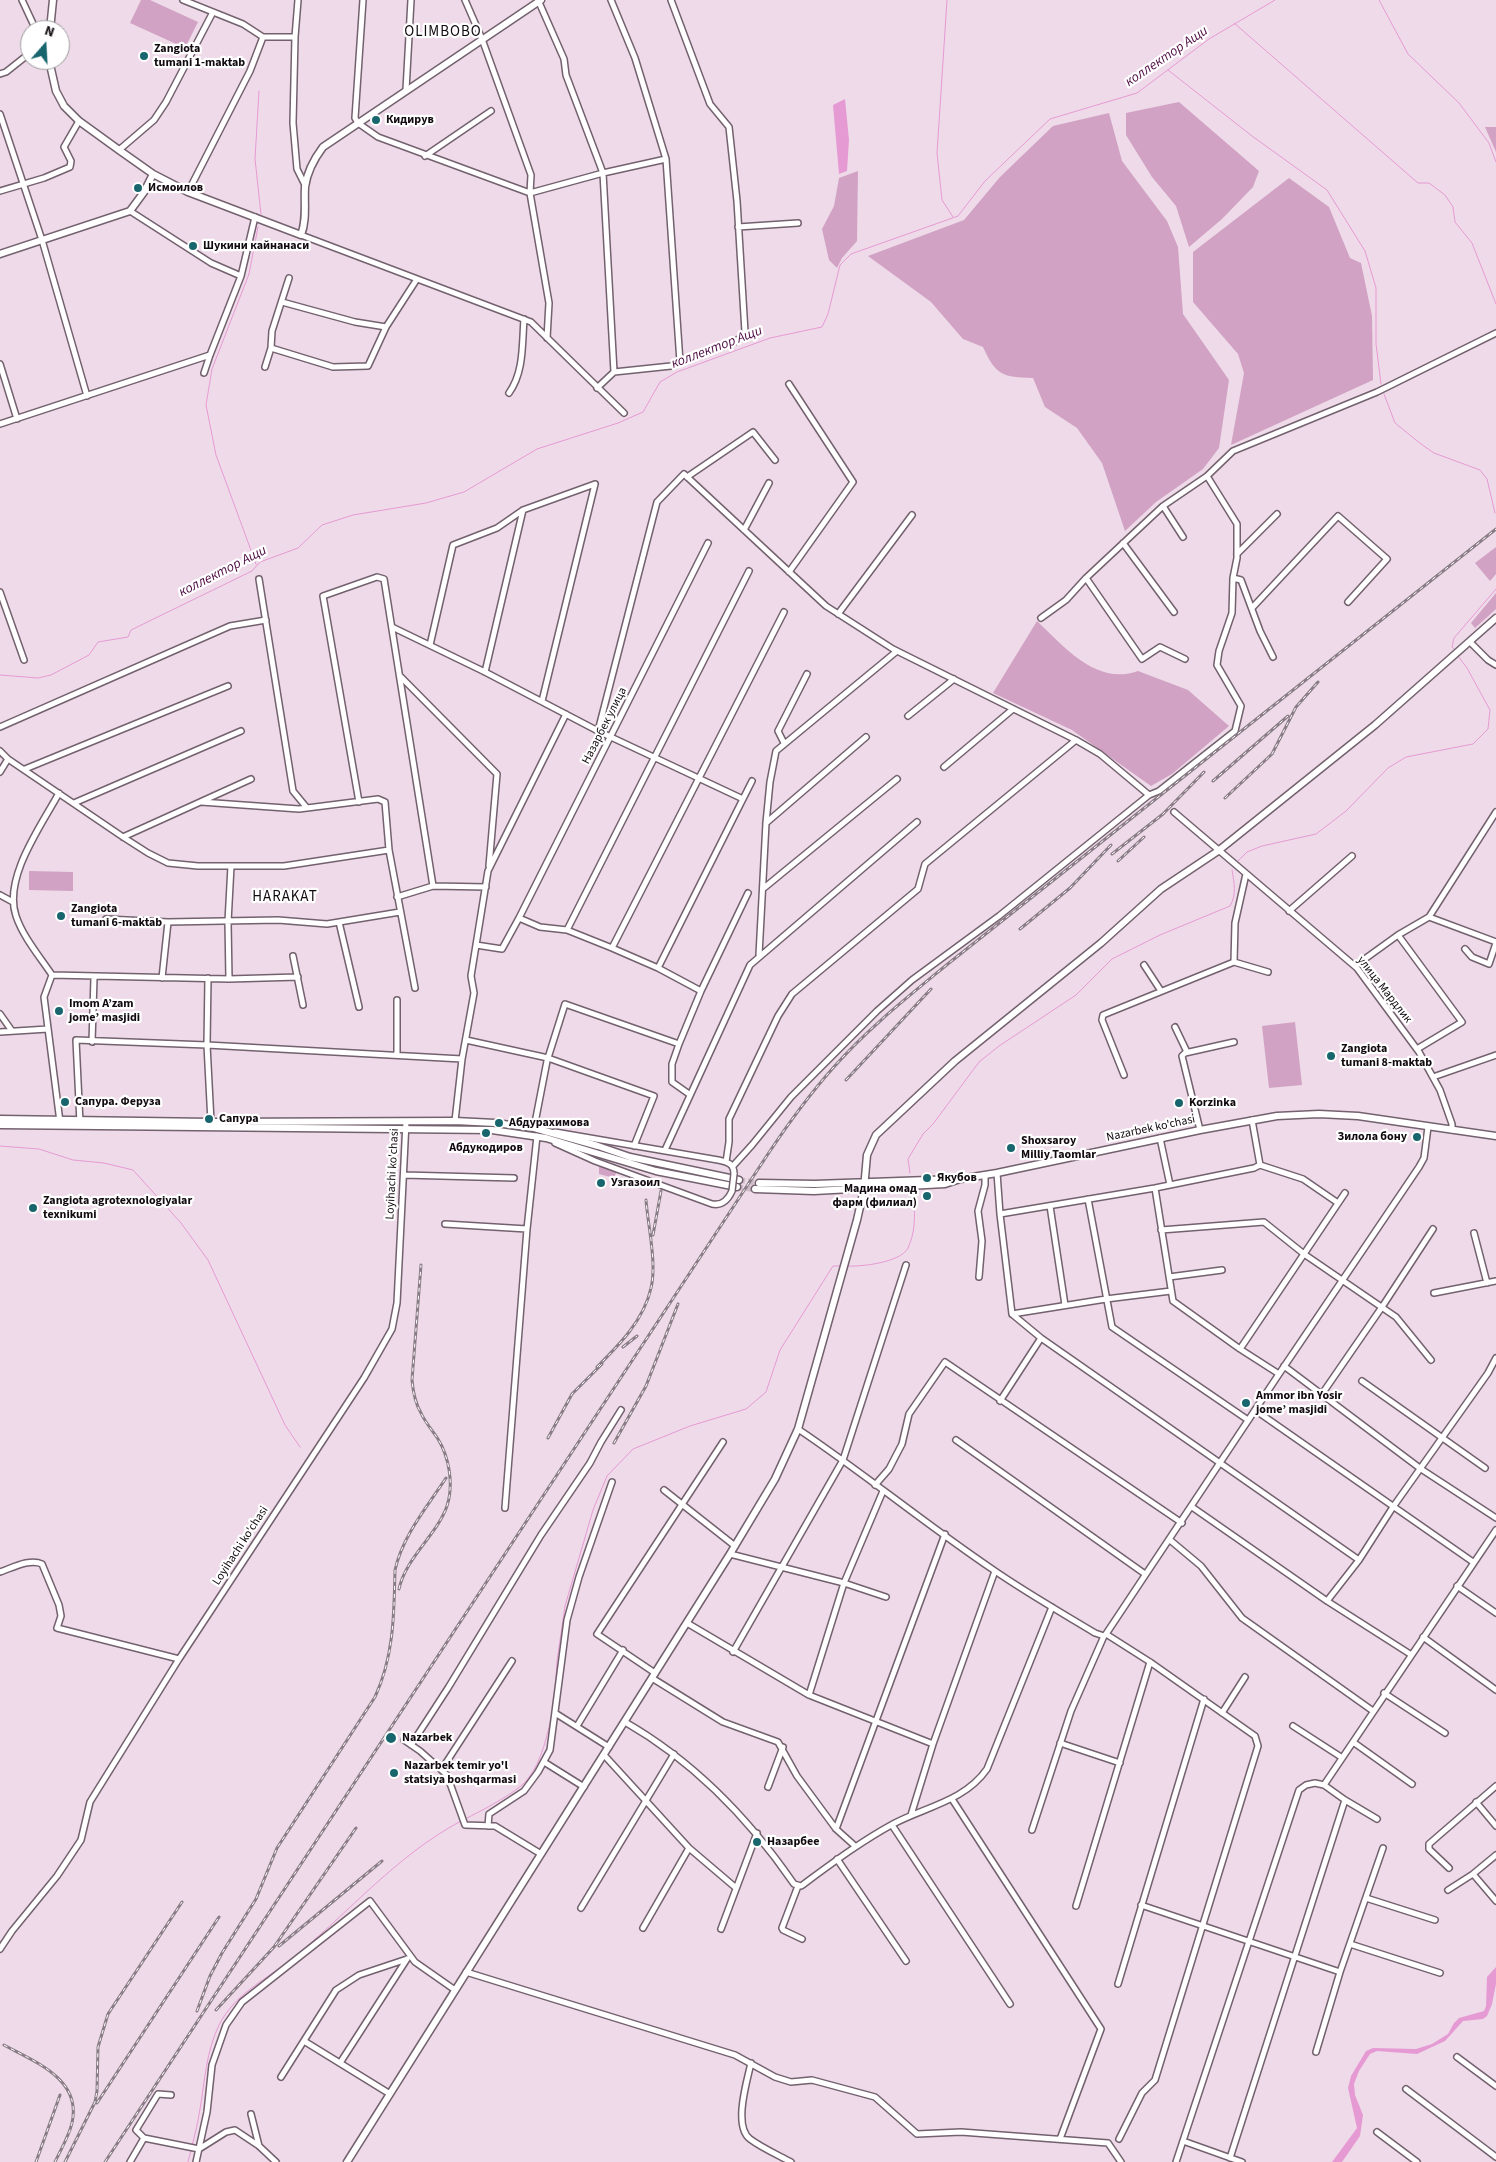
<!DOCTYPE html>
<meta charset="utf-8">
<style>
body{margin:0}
#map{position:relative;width:1496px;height:2162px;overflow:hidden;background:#eedae8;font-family:"Source Sans 3",sans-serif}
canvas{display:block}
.north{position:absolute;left:20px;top:20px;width:50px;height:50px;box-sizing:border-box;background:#fff;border:1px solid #a09d9f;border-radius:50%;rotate:19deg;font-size:14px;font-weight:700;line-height:20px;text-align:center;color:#110a0f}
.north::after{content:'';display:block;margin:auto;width:18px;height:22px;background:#18656d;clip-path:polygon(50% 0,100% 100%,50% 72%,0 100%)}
</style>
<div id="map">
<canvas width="1496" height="2162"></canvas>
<div class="north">N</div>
</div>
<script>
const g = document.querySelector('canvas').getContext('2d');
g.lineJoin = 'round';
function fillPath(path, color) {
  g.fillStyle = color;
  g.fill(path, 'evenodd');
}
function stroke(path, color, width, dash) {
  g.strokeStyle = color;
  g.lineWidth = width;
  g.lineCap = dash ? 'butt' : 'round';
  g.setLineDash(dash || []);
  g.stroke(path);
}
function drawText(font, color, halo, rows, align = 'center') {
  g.font = font + ' "Source Sans 3",sans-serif';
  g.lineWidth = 4.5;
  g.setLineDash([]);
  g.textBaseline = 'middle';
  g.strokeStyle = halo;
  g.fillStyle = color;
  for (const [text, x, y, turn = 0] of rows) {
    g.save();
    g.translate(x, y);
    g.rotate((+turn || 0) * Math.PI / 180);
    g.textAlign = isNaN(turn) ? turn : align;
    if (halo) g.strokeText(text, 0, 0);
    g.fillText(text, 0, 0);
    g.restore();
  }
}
fillPath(new Path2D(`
 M141,0H150L198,22L185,48L130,23Z
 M1179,102L1259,171L1253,187L1222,219L1189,247L1176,206L1152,177L1126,135V113Z
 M1109,113L1122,161L1167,221L1178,247L1183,314L1229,380L1219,448L1203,469L1156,502L1125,531L1102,463L1077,428L1045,407L1033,378C1003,377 996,376 983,347L963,339L931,302L868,256L964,220L1000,177L1053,126Z
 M1485,127H1496V152Z
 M858,171L857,241L842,258L837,268L829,260L822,229L834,206L839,178Z
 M1289,178L1329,207L1350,258L1361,263L1372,316L1373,380L1231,445L1244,373L1238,354L1193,302V252Z
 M1496,547V574L1490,581L1475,563Z
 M1496,593V609L1475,628L1471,623Z
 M1037,621C1064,647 1097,686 1138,671L1188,690L1229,726L1172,774L1151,786L1072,730L993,693Z
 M29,871L73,872V891L29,890Z
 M1295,1022L1302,1085L1269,1088L1262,1026Z
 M599,1162L618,1168L614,1178L599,1174Z`), '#d1a2c4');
fillPath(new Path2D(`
 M845,99L849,140L847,171L839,174L833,105Z
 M1496,1967V1984L1492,2004L1487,2016L1483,2019L1463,2021L1445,2041L1417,2054L1377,2051L1370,2054L1359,2071L1354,2084L1355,2095L1363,2115L1360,2136L1342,2162H1332L1357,2128L1348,2088L1351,2076L1366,2051L1373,2048L1416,2049L1432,2044L1448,2034L1454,2023L1459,2018L1484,2011L1486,2006L1487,1977Z`), '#e69ad4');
stroke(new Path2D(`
 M947,0L937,153L942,200L953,217
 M1379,0L1408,54L1459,103L1489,143L1496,162
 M1234,23L1418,183H1429L1445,195L1453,207L1455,222L1472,243L1496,304
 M1168,70L1252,136L1327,190L1365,251L1376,288V344L1381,384
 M259,91L255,159L261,214
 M1384,394L1395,423L1421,444L1434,453L1480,470L1487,479L1495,513
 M256,564L216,455L206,405L212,369L249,274L258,227
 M1455,650L1452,647L1454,638L1496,589
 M0,675L38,678L51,675L89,655L98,642L128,637L131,630L252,571L260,562L298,548L322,525L353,515L426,503L464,492L537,449L618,423L643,412L660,382L677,372L770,338L822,327L828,314L840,265L851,254L958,216L985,181L1050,119L1137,93L1209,39L1275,0
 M1238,861L1247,852L1262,846L1316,834L1346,811L1388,768L1406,757L1473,744L1488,729L1490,710L1467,668L1458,656
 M0,1146L39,1149L73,1160L104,1163L133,1170L181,1223L208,1260L285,1425L300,1447
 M910,1173L908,1159L923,1134L933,1124L979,1062L999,1046L1076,995L1112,959L1160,935L1230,906C1237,894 1234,883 1232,870
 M845,1266C860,1267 900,1263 908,1248C915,1233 915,1218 914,1202
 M555,1692L557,1661L565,1606L593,1510L607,1476L633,1449L690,1426L746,1409L766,1392L780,1350L833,1266H841
 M465,1819C481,1811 516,1793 527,1780C542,1762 548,1732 553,1710
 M192,2146C195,2134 198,2122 200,2109C205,2080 206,2052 219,2025C235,1994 262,1982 288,1962C346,1916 395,1856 461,1821
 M188,2162L191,2150`), '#e69ad4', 1);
stroke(new Path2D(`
 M739,1180L759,1183
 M737,1187L755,1189`), '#cdbbc7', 6, [6, 3]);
const minor = new Path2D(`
 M22,0L36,30
 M183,0L243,24L263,37H295
 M298,0L295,37L293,123L297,169L305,185
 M363,0L355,118L358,123L378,137L530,193L603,173L666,159
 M465,0L482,39L531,175L530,193L549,303L547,338
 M538,0L564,59L566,75L603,173L614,372
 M611,0L635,58L666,159L680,362
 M0,74L6,72L30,53
 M406,90L411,0
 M0,114L42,240L87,396
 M119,150L154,120L166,102L213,12
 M425,156L491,111
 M0,191L44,178L70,167L71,161L64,147L79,121
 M188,192L250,71L263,37
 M130,211L211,263L241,276
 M738,227L798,223
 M301,235L531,322L624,413
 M282,302L355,322L386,327
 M271,348L333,367L368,366L386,327L417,279
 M0,364L17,419
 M265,367L271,348L272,331L289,278
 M204,373L210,355L241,276L255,217
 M597,388L614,372L671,366L734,342L744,336L745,332L737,201L729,127L710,104L671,0
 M509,393C524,372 522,345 524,319
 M0,424L210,355
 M687,477L753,432L775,460
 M1163,506L1183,537
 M744,530L769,483
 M1123,543L1174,612
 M1237,554L1277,514
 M789,572L853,482L789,384
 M1086,578L1142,659L1160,647L1185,659
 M1233,578L1241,580L1260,631L1273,657
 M259,579L293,791L307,808L378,799L385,802L389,850L415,988
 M0,592L24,660
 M1252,608L1338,516L1387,559L1348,602
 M838,614L912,515
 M1041,618L1066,600L1086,578L1163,506L1207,476L1233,451L1377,392L1496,333
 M392,627L485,672L598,731L743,799
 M1470,642L1488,660L1496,665
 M430,645L453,545L497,528L523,510L595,484
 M485,672L523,510
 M401,677L497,774L489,866
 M542,701L595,484
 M908,716L954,679
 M0,727L230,626L266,620
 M598,731L657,502L684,474L826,606L893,649L1076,740L1100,754L1149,795
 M784,743L778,731L807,674
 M0,751L8,759L123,837L148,853L168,863L198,866H284L389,850
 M944,767L1013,709
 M25,769L228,686
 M0,772L8,759
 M201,802L299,809L307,808
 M359,802L323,596L377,577L384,579L433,886
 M74,803L241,731
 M1174,812L1357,968L1419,1052L1440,1090L1452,1124V1130
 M766,823L866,737
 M123,837L251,779
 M764,888L897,779
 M0,895L13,902
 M397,897L433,886L486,887
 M1289,911L1352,856
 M1429,917L1496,942
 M519,918L708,543
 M106,919L168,922L278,920L327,924L400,912
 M339,922L359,1007
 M567,930L749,571
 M1398,935L1462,1022L1417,1049
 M476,945L502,949L519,918L540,927L567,930L612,948L658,968L701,991
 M612,948L784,612
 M1465,949L1472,957L1489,964L1496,943
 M759,955L766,823L770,782L776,751L897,651
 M293,956L303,1005
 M1234,962L1235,923L1246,874
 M1144,965L1161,991
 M1355,966L1398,935L1429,917L1496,812
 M658,968L752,781
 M52,975L229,979L298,977
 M52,975C40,957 23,937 16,916C3,878 41,826 59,793
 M52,975L44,997L60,1122
 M162,978L168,922
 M208,978L207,1045L211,1122
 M229,979L228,922L231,866
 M0,1014L12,1031
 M1175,1027L1187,1052
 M0,1032L48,1029
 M466,1040L548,1058L654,1096L634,1146
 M92,1042L94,978
 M397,1055V1000
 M1124,1075L1102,1020L1103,1015L1234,962L1268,972
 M1433,1077L1496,1055
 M689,1094L672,1082V1064L679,1044L701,991L748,893
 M455,1121L462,1059L474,993L471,976L488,871L566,714
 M80,1123L76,1040L207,1045L462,1059
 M534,1128L547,1061L565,1004L679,1044
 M1200,1130L1182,1056L1185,1053L1234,1042
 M555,1132L718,1160C727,1162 734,1163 734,1174
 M1160,1138L1170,1185
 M555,1143L595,1161L712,1204C722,1206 728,1200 732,1191
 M665,1150L750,965L917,822
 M726,1162L729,1142V1119L778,1016L792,994L918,889L925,864L1076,740
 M1260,1165L1303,1179L1338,1203
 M733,1166L752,1145L791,1097L877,1011L912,980L999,916L1149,795L1159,791L1235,731L1241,706L1217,665L1219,651L1232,613L1233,578L1237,558V524L1207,476
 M997,1173L1000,1214L1012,1314L1041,1338L1359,1560
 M404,1175L514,1178
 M1155,1188L1173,1301L1240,1349L1279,1374
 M1088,1199L1112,1327L1248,1420
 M1050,1206L1065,1305
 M1000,1214L1155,1188L1254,1168L1260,1165L1252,1120
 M445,1224L527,1229
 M1161,1230L1264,1222L1304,1254L1396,1317L1431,1360
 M1474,1233L1487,1283
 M979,1277L982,1241L978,1211L985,1185V1175
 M1169,1277L1222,1270
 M1434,1293L1496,1281
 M1012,1314L1106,1299L1171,1291
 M1240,1349L1345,1193
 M1284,1366L1421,1469L1496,1518
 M1362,1381L1485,1468
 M1322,1394L1382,1307L1433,1229
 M1000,1401L1041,1338
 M1255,1410L1473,1562
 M798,1429C865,1474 928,1526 995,1571C1027,1593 1062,1613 1095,1633L1104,1636L1106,1634L1150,1662L1255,1736L1258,1746L1155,2080L1142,2093L1119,2139
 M956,1440L1145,1574
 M875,1485L889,1469L902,1444L909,1414L945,1362L1182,1523
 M664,1490L735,1546
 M1192,1507L1327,1601L1410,1654
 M505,1508L527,1229L537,1136
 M1170,1540L1201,1566L1242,1618L1373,1711
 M730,1554L844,1583L886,1597
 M0,1572C12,1568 30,1558 42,1564L59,1605L61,1616L57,1628L179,1659
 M1457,1586L1496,1613
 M1327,1601L1359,1560L1393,1507L1488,1373L1496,1358
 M687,1623L809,1695L933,1744
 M1106,1634L1279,1374L1419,1167L1424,1158L1428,1127
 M1423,1637L1496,1690
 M733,1652L843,1460L906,1265
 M655,1673L597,1634L723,1442
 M652,1678L723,1722L778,1742L797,1776L836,1829L855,1846
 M1384,1693L1445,1733
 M809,1695L844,1583L883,1491
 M555,1713L609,1747
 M1222,1713L1245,1677
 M625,1722C693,1761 750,1820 794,1884L801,1886C831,1864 860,1842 893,1824C925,1807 965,1801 987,1769L1052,1607
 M577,1726L623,1650
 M1293,1726L1341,1757
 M404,1740L420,1751L447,1775L465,1825L495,1826L541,1854
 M1353,1742L1412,1784
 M1060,1743L1120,1763
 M411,1745L448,1688L541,1535L590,1463L601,1442L621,1410
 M604,1755L689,1848L736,1888
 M544,1762L584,1787
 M442,1769L512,1661
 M1324,1785L1496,1530
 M768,1787L783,1747
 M952,1799L1101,2029L1060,2139
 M1476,1802L1496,1826
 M911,1815L933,1744L995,1571
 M892,1825L1010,2004
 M488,1826L489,1814L524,1791L538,1772L550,1750L567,1620L579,1577L612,1482
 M836,1829L945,1534
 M1032,1830L1071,1711L1104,1636
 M1496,1855L1473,1874L1496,1901
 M837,1859L906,1961
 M1449,1868L1429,1849V1844L1496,1786
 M798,1886L782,1928L783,1930L802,1939
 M1448,1890L1473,1874
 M1366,1898L1435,1920
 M1141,1905L1340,1972
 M1076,1906L1150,1662
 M581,1908L674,1754
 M643,1928L689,1848
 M721,1929L757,1833
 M1350,1944L1440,1973
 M0,1949L12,1931L57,1876L81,1840L90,1802L179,1659L364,1378L392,1329L397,1303L406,1122
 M466,1972L735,2055L775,2077L791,2082L812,2080L875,2097L917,2134L961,2132L1108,2143L1121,2162
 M1118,1984L1204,1699
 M304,2041L390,2094
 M1316,2052L1340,1972L1383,1848
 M1457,2057L1496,2086
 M340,2063L407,1959
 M751,2063C747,2081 733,2126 750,2139C762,2148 778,2155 791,2162
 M281,2077L336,1990L359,1975L407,1959
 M1406,2089L1496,2157
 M251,2114L259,2146
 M1377,2132L1417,2162
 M144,2138L199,2149L226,2132L235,2130L259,2146L276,2162
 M1183,2141L1242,2162
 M1230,2158L1345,1800
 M130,2162L144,2138L136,2130L158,2094L171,2095
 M196,2162L207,2112L212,2065L226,2025L242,2002L370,1901L415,1962L455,1990
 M1176,2162L1299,1790L1306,1785L1315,1783L1324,1785L1345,1800L1377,1819`);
const major = new Path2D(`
 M50,30L53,0
 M49,60L56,91L64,106L79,121L119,150L153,174L188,192L301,235C307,220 304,203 305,187C307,172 314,159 323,147L541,0
 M0,254L130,211L144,192L153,174
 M0,1119L211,1122L455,1121L495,1123L534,1128L598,1146L630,1157L739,1180
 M0,1125L492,1130L546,1138L656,1171L737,1187
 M759,1183L815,1184L956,1179
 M755,1189L814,1191L945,1184L960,1179L997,1173L1200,1130L1277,1116L1319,1114L1358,1116L1496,1136
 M347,2162L730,1554L775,1479L798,1429L857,1220L864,1189L867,1155L876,1135L955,1061L1101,943L1161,889L1218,851L1375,725L1496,618`);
stroke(minor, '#73616e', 8);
stroke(major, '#73616e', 9);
stroke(minor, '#fff', 5);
stroke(major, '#fff', 6);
const rail = new Path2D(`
 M1213,781L1288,716
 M1225,798L1272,754L1296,707L1318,682
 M1112,854L1163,814L1204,772
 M1118,861L1144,837
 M1020,929L1070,888L1111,845
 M846,1080L931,989
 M653,1235L661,1191
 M623,1347L637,1336
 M597,1367C619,1345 644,1320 651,1288C657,1264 648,1226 646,1200
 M548,1438L572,1394L602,1364
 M614,1443L646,1386L678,1304
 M399,1589C406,1557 437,1535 447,1506C454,1484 449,1457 438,1439C432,1430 425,1422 421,1413C415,1403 413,1391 412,1380L421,1265
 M279,1946L382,1861
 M216,2010L274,1947L356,1828
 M197,2011L210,1976L222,1953L256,1899L277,1848L375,1697C394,1656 394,1614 395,1570C403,1535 427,1507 446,1478
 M4,2045C35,2062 82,2079 72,2123C69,2136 61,2149 55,2162
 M97,2103L219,1917
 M36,2162L60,2095
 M65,2162L95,2102L97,2091L98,2047L108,2014L182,1902
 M105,2162L768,1154C788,1124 809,1095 833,1068C867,1029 909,996 949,963L1496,529`);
stroke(rail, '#8a7c86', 3);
stroke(rail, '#fff', 1, [4]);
const minorBridge = new Path2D(`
 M732,1191L734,1174`);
stroke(minorBridge, '#73616e', 8, []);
stroke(minorBridge, '#fff', 5);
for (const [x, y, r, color] of [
 [144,56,5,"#18656d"],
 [376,120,5,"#18656d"],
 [138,188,5,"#18656d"],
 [193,246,5,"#18656d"],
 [61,916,5,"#18656d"],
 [59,1011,5,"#18656d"],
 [1331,1056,5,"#18656d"],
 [65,1102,5,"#18656d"],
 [1179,1103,5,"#18656d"],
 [209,1119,5,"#18656d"],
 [499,1123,5,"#18656d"],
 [486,1133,5,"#18656d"],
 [1417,1137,5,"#18656d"],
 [1011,1148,5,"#18656d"],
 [927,1178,5,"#18656d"],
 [601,1183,5,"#18656d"],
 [927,1196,5,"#18656d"],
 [33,1208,5,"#18656d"],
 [1246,1403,5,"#18656d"],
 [391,1738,6,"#18656d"],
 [394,1773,5,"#18656d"],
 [757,1842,5,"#18656d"]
]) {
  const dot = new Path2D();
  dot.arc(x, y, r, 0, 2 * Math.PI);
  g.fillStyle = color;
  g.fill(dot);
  stroke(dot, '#fff', 2);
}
drawText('bold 12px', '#110a0f', '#fff', [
 ["Zangiota",154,49],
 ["tumani 1-maktab",154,63],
 ["Кидирув",386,120],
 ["Исмоилов",148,188],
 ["Шукини кайнанаси",203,246],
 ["Zangiota",71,909],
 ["tumani 6-maktab",71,923],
 ["Imom A’zam",69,1004],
 ["jome’ masjidi",69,1018],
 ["Zangiota",1341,1049],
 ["tumani 8-maktab",1341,1063],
 ["Сапура. Феруза",75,1102],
 ["Korzinka",1189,1103],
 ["Сапура",219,1119],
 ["Абдурахимова",509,1123],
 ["Зилола бону",1407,1137,"right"],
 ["Shoxsaroy",1021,1141],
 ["Milliy Taomlar",1021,1155],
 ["Абдукодиров",486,1148,"center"],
 ["Якубов",937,1178],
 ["Узгазоил",611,1183],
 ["Мадина омад",917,1189,"right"],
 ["фарм (филиал)",917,1203,"right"],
 ["Zangiota agrotexnologiyalar",43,1201],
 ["texnikumi",43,1215],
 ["Ammor ibn Yosir",1256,1396],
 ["jome’ masjidi",1256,1410],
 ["Nazarbek",402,1738],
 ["Nazarbek temir yo'l",404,1766],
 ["statsiya boshqarmasi",404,1780],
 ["Назарбее",767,1842]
], 'left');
drawText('12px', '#110a0f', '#fff', [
 ["Назарбек улица",605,726,-63],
 ["улица Мардлик",1384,990,52],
 ["Nazarbek ko'chasi",1151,1129,-12],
 ["Loyihachi ko'chasi",393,1174,-87],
 ["Loyihachi ko'chasi",241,1546,-57]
]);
drawText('italic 14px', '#4e0c44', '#fff', [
 ["коллектор Ащи",1167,57,-34],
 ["коллектор Ащи",717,348,-21],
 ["коллектор Ащи",223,572,-27]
]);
g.letterSpacing = '1px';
drawText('15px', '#110a0f', '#fff', [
 ["OLIMBOBO",443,33],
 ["HARAKAT",285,898]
]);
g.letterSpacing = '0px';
</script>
